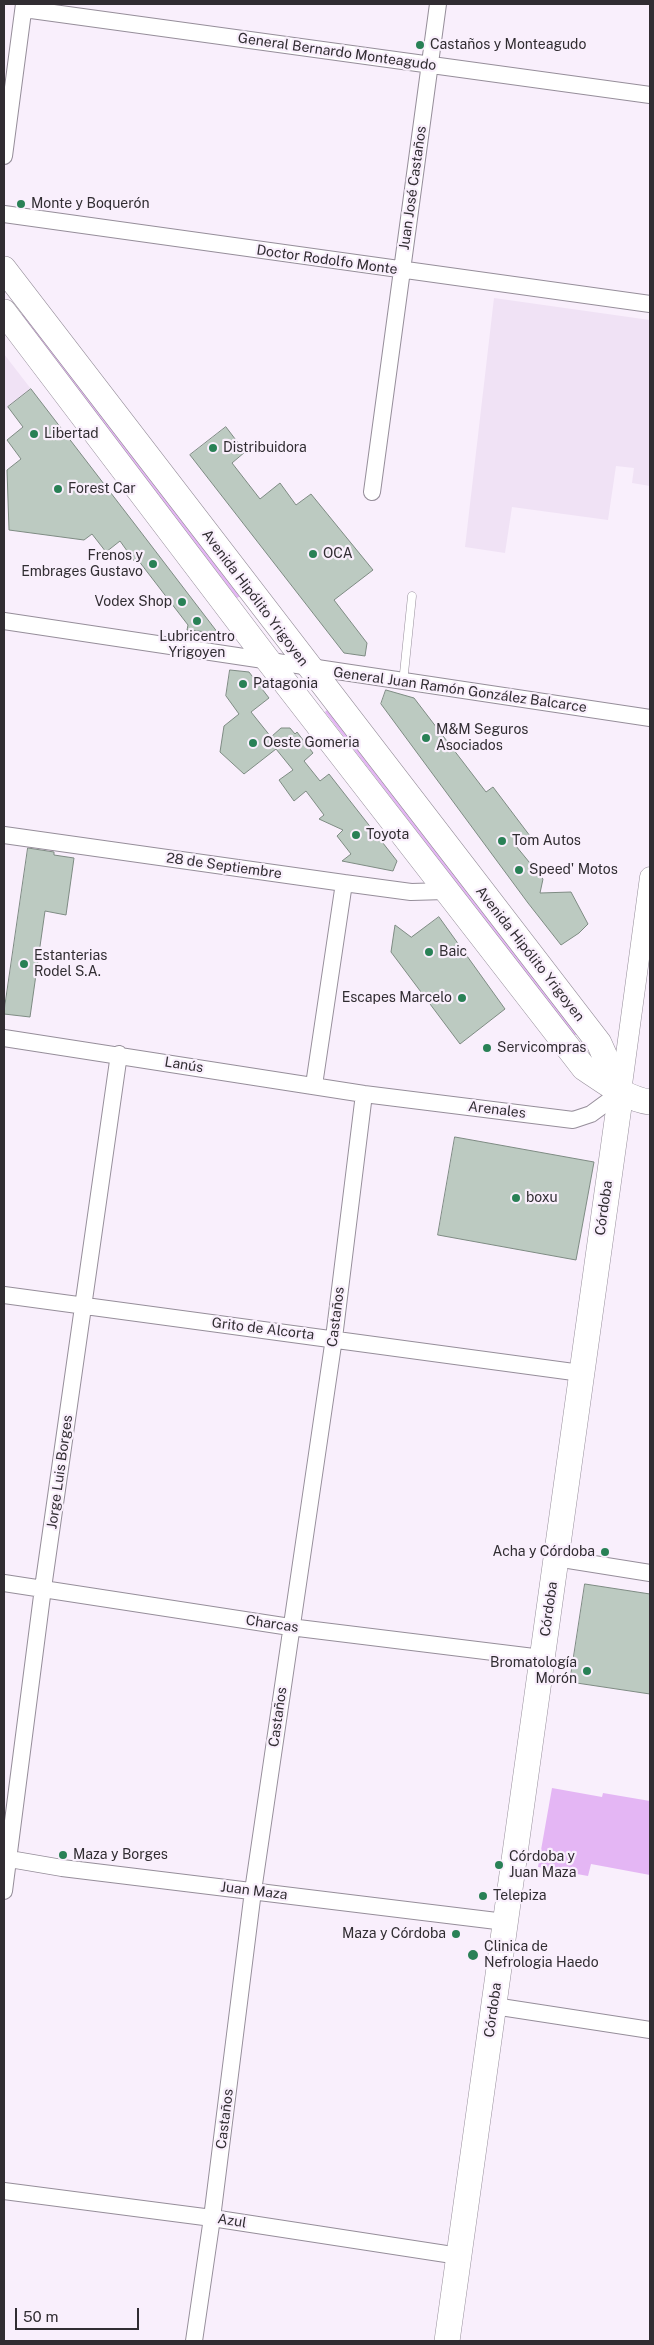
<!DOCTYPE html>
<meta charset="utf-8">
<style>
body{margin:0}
#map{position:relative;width:654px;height:2345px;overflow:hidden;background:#f9effc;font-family:"Public Sans",sans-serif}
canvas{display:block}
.frame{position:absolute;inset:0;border:5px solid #312d32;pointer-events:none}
.scale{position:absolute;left:15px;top:2308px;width:124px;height:22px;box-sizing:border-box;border:2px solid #312d32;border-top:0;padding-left:6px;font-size:15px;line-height:18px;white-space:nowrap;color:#312d32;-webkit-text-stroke:4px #f9effc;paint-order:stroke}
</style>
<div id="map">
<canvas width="654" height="2345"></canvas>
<div class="frame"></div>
<div class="scale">50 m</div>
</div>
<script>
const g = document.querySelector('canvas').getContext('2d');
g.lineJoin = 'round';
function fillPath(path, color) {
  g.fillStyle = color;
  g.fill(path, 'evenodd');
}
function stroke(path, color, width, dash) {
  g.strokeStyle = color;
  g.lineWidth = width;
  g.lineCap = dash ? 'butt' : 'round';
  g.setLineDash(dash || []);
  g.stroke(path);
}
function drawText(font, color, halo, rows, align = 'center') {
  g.font = font + ' "Public Sans",sans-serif';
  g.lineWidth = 4.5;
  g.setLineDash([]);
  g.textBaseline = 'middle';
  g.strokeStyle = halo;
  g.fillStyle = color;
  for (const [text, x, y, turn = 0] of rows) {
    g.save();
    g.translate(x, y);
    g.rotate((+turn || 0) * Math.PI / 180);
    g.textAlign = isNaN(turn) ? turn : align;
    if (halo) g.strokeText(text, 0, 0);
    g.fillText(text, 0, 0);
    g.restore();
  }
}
fillPath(new Path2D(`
 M494,298L650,320V486L632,483L634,468L616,466L608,520L512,507L505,553L465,547Z
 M4,354L31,389L4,411Z`), '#f0e2f5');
fillPath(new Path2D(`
 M24,313L242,595L237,598L19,317Z
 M329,708L578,1033L574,1036L325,712Z
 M552,1788L602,1797L603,1793L650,1801V1875L591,1864L588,1876L538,1867Z`), '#e4b6f4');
const building = new Path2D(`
 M31,389L137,527L218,633L187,630L188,625L138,560L135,562L120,541L106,552L92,534L84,540L9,530L7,470L21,459L7,440L23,427L8,407Z
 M226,427L245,452L232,463L260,499L280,483L296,505L311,494L373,570L334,600L367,643L365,656L344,653L190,455Z
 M230,670L249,672L269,698L251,712L271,737L281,728H290L295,734L297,732L313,753L304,761L320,781L329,774L397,861L393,871L342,861L351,854L337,836L343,830L319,819L324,815L306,791L294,801L279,780L293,770L276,749L244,774L220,752L224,726L239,714L226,696Z
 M386,690L414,698L486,792L493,787L530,836L516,846L543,879L540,893L571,892L588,924L579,933L561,945L528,903L381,704Z
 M28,848L54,852V855L74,858L66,915L45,911L30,1017L4,1014Z
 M439,917L505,1009L460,1044L391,952L395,925L411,937Z
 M455,1137L594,1162L576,1260L438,1235Z
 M585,1584L650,1594V1694L570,1682Z`);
fillPath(building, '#bccac1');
stroke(building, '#7e8b83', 1);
const service = new Path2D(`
 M403,683L412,596`);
const minor = new Path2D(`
 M24,9L650,95
 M4,156L24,4
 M4,214L650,304
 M372,492L438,4
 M4,621C220,652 434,687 650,718
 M4,835L344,883L411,892L446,891
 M4,1038L364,1094L573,1120L591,1114L621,1092
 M314,1085L344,883
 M4,1295L581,1373
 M556,1558L650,1573
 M4,1583L290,1627L542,1658
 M4,1858L62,1868L505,1922
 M4,1891L43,1588L119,1054
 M494,2006L650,2030
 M4,2191L212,2218L459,2256
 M194,2341L212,2218L253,1891L334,1338L364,1094`);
const tertiary = new Path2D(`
 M621,1092L650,877`);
const primary = new Path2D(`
 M4,269L599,1043L621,1092
 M4,312L267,659L584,1068C604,1081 626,1099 650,1102
 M447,2341L621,1092`);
stroke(service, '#968e9a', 9);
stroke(minor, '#968e9a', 18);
stroke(tertiary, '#968e9a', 21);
stroke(primary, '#968e9a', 26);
stroke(service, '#fff', 8);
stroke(minor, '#fff', 16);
stroke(tertiary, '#fff', 20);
stroke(primary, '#fff', 25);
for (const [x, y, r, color] of [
 [420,45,5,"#298156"],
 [21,204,5,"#298156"],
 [34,434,5,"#298156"],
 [213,448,5,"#298156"],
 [58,489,5,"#298156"],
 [313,554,5,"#298156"],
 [153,564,5,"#298156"],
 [182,602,5,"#298156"],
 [197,621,5,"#298156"],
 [243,684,5,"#298156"],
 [426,738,5,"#298156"],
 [253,743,5,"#298156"],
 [356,835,5,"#298156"],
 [502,841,5,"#298156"],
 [519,870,5,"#298156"],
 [429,952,5,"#298156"],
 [24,964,5,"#298156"],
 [462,998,5,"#298156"],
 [487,1048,5,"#298156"],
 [516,1198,5,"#298156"],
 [605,1552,5,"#298156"],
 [587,1671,5,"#298156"],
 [63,1855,5,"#298156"],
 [499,1865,5,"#298156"],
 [483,1896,5,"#298156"],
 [456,1934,5,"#298156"],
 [473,1955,6,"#298156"]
]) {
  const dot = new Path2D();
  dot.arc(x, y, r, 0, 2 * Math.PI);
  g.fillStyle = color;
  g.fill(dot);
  stroke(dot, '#f9effc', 2);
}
drawText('14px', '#312d32', '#f9effc', [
 ["Castaños y Monteagudo",430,45],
 ["Monte y Boquerón",31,204],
 ["Libertad",44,434],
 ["Distribuidora",223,448],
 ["Forest Car",68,489],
 ["OCA",323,554],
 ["Frenos y",143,556,"right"],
 ["Embrages Gustavo",143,572,"right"],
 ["Vodex Shop",172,602,"right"],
 ["Lubricentro",197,637,"center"],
 ["Yrigoyen",197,653,"center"],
 ["Patagonia",253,684],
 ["M&M Seguros",436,730],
 ["Asociados",436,746],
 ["Oeste Gomeria",263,743],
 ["Toyota",366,835],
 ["Tom Autos",512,841],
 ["Speed' Motos",529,870],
 ["Baic",439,952],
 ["Estanterias",34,956],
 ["Rodel S.A.",34,972],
 ["Escapes Marcelo",452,998,"right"],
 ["Servicompras",497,1048],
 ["boxu",526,1198],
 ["Acha y Córdoba",595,1552,"right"],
 ["Bromatología",577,1663,"right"],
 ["Morón",577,1679,"right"],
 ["Maza y Borges",73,1855],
 ["Córdoba y",509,1857],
 ["Juan Maza",509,1873],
 ["Telepiza",493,1896],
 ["Maza y Córdoba",446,1934,"right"],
 ["Clinica de",484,1947],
 ["Nefrologia Haedo",484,1963]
], 'left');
drawText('14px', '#312d32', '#f9effc', [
 ["General Bernardo Monteagudo",337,52,8],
 ["Juan José Castaños",413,188,-82],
 ["Doctor Rodolfo Monte",327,260,8],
 ["Avenida Hipólito Yrigoyen",255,598,53],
 ["General Juan Ramón González Balcarce",460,690,8],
 ["28 de Septiembre",224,866,8],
 ["Avenida Hipólito Yrigoyen",530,954,52],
 ["Lanús",184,1065,9],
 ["Arenales",497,1110,7],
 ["Córdoba",604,1208,-82],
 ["Castaños",336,1317,-83],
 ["Grito de Alcorta",263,1329,7],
 ["Jorge Luis Borges",60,1472,-82],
 ["Córdoba",549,1609,-82],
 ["Charcas",272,1624,8],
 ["Castaños",278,1717,-82],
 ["Juan Maza",254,1891,7],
 ["Córdoba",493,2010,-82],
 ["Castaños",225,2119,-83],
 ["Azul",232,2221,9]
]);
</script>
